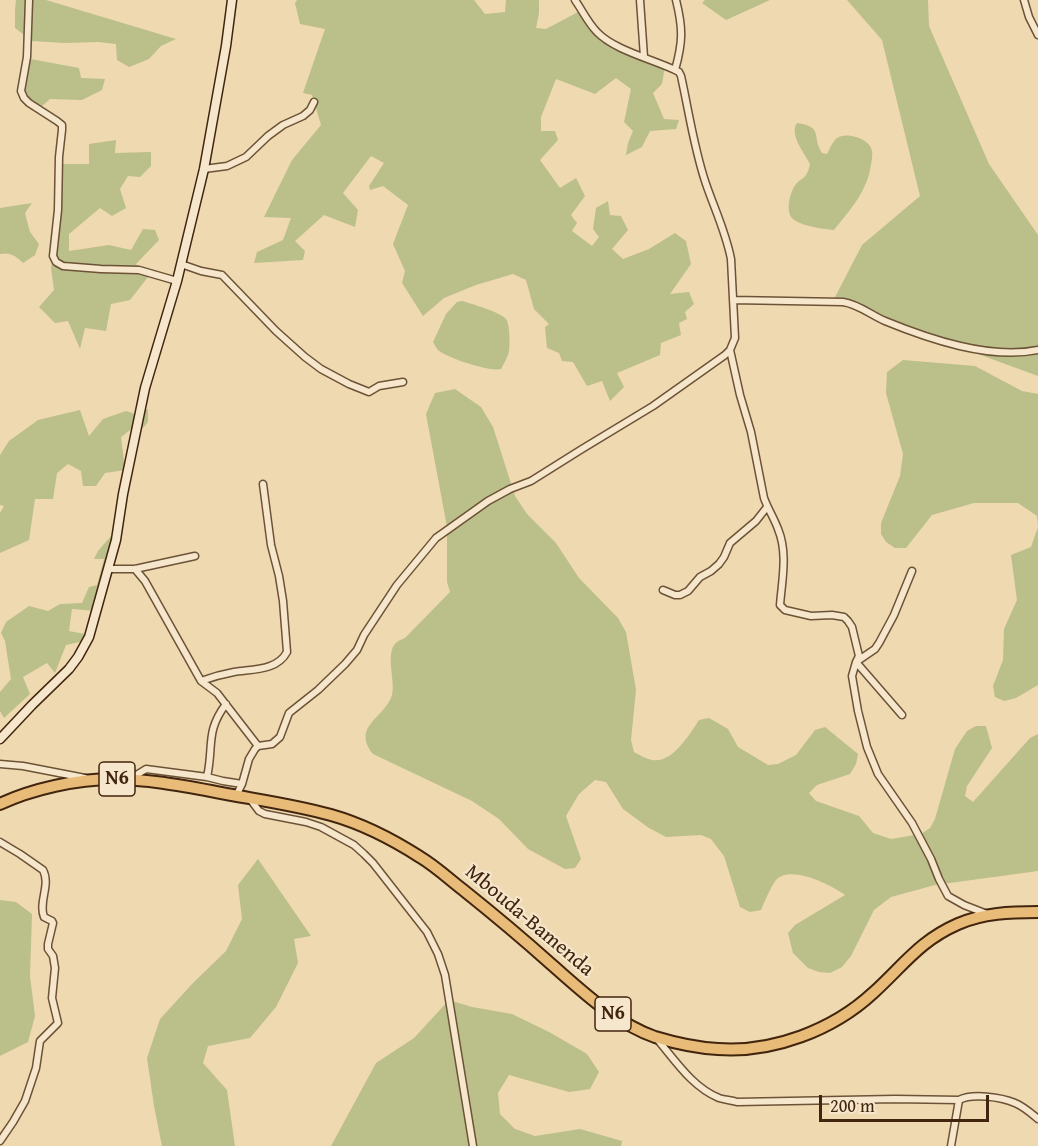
<!DOCTYPE html>
<style>
body{margin:0}
#map{position:relative;width:1038px;height:1146px;overflow:hidden;background:#efd9b0;font-family:"Gentium Book Plus",serif}
canvas{display:block}
.scale{position:absolute;left:819px;top:1095px;width:170px;height:27px;box-sizing:border-box;border:3px solid #41250e;border-top:0;padding-left:8px;font-size:18px;line-height:21px;white-space:nowrap;color:#41250e;-webkit-text-stroke:4px #f5e6cc;paint-order:stroke}
</style>
<div id="map">
<canvas width="1038" height="1146"></canvas>
<div class="scale">200 m</div>
</div>
<script>
const g = document.querySelector('canvas').getContext('2d');
g.lineJoin = 'round';
function fillPath(path, color) {
  g.fillStyle = color;
  g.fill(path, 'evenodd');
}
function stroke(path, color, width, dash) {
  g.strokeStyle = color;
  g.lineWidth = width;
  g.lineCap = dash ? 'butt' : 'round';
  g.setLineDash(dash || []);
  g.stroke(path);
}
function drawText(font, color, halo, rows, align = 'center') {
  g.font = font + ' "Gentium Book Plus",serif';
  g.lineWidth = 4.5;
  g.setLineDash([]);
  g.textBaseline = 'middle';
  g.strokeStyle = halo;
  g.fillStyle = color;
  for (const [text, x, y, turn = 0] of rows) {
    g.save();
    g.translate(x, y);
    g.rotate((+turn || 0) * Math.PI / 180);
    g.textAlign = isNaN(turn) ? turn : align;
    if (halo) g.strokeText(text, 0, 0);
    g.fillText(text, 0, 0);
    g.restore();
  }
}
fillPath(new Path2D(`
 M16,0H46L176,39L161,46L149,59L129,67L117,60L116,44L98,42L64,43L32,41L15,28V10Z
 M297,0H474L485,14L505,12L506,0H539V13L536,28L546,29L578,12L601,38L665,66L662,84L653,93L664,119L679,120L676,129L650,131L642,147L626,155L628,143L633,131L624,122L631,89L616,78L595,94L556,79L541,117V131H555L558,140L540,160L560,188L576,178L585,196L571,215L577,223L572,231L592,246L599,237L593,229L596,208L608,201L610,215L621,216L628,230L612,249L623,259L649,249L675,233L686,241L691,264L670,294L689,292L694,304L685,312L687,319L679,323L681,335L661,343L660,355L617,373L624,387L610,401L602,381L587,386L573,362L562,361L559,353L547,348L545,327L549,324L534,309L526,280L513,274L476,285L444,298L423,316L402,283L405,271L393,244L408,205L383,186L370,190L369,186L384,163L371,156L343,193L358,210L355,227L324,215L295,241L305,251L303,260L254,263L257,252L283,240L291,218L264,217L292,160L321,125L312,95L303,93L325,29L300,24L295,3Z
 M705,0H770L726,20L702,3Z
 M847,0H928L929,26L989,164L1038,235V376L833,301L862,245L920,196L882,40Z
 M31,59L79,68L81,78L105,79L102,90L82,100L50,99L42,106L31,101L24,91Z
 M797,123C824,127 811,136 822,153L827,154C830,148 833,141 837,138C846,131 871,139 872,151C873,157 871,164 870,170C865,194 849,211 834,230C823,229 801,226 793,219C785,212 790,194 794,187C802,175 806,182 810,164C804,152 789,135 797,123Z
 M116,140L115,153L151,152V166L140,177L128,176L120,189L126,208L112,216L100,208L69,234V251L109,245L131,250L143,229L155,230L159,240L136,264L148,277L130,300L111,304L106,331L85,328L80,349L68,321L55,323L39,307L54,290L51,268L60,213L62,164H89V144Z
 M32,203L25,213L30,232L39,244L35,255L23,263C16,256 10,252 0,254V208Z
 M462,301C472,304 500,312 506,319C510,324 510,344 509,351C508,357 504,363 501,369C490,372 447,358 438,350C436,348 435,345 433,342L446,314L457,302Z
 M903,360L975,366L1022,391L1038,394V685L1016,698L1004,701L995,697L993,686L1003,660L1004,629L1017,600L1011,555L1031,547L1038,527L1037,516L1018,503H974L932,515L906,548H895L886,542L881,534V523L900,476L903,454L886,393L887,372Z
 M455,389L481,407L493,427L515,496L527,514L556,543L579,578L618,618L626,632L636,690L631,740L634,752C640,755 646,759 652,760C672,764 690,734 699,720L709,718L728,729L738,747L768,765L778,764L796,755L815,730L825,727L858,754L856,764L850,774L817,785L809,793L816,801L859,816L873,833L891,839L921,834L930,828L935,819L955,749L967,731L976,726H986L992,748L967,786L965,796L973,802L1030,738L1038,734V871L935,885L891,897L874,910L851,956L842,967L830,973L819,972L808,968L793,953L788,933L795,925L845,895C832,885 790,864 776,880C771,886 764,903 761,910L750,912L740,907L724,856L711,839L701,835L666,837L649,828L623,809L606,782L595,780L579,794L566,816L581,859L575,868L565,869L528,849L499,819L472,801L373,754C351,726 385,718 392,695C396,681 384,652 397,642C399,640 403,639 405,638L450,592L447,582V527L426,414L435,393Z
 M148,409V422L143,428L134,427L121,437L125,470L105,473L96,486H83L81,471L68,464L57,473L53,499H35L29,540L0,553V513L4,506L0,505V455L9,441L38,420L80,410L89,436L103,419L126,411L135,414Z
 M119,535L96,611L72,609L69,631L85,634L80,642L66,645L55,673L47,663L23,677L30,694L4,718L0,711V692L11,679L5,641L1,633L6,622L29,606L48,611L60,604L82,603L89,587L97,585L104,559H94L98,551L111,536Z
 M258,859L311,936L294,939L298,963L276,1007L250,1038L208,1046L203,1063L227,1090L235,1146H162L154,1106L147,1058L160,1019L193,983L226,951L242,919L238,885Z
 M0,900L16,902L32,914L30,976L35,1016L28,1042L0,1056Z
 M449,1000L472,1007L512,1014L551,1033L587,1054L599,1072L590,1089L569,1092L509,1075L498,1093L500,1114L515,1129L535,1136L580,1129L622,1141L621,1146H331L376,1063L414,1038Z`), '#bbbf8a');
const street = new Path2D(`
 M29,0L27,57L21,91L24,98L29,103L57,121L62,125V130L59,157L58,210L53,256L56,262L63,266L101,269L139,270L177,281
 M640,0L644,57
 M1024,0L1029,17L1038,35
 M675,70C683,42 683,28 676,0
 M204,169L227,166L246,157L268,136L283,125L303,116L310,110L314,102
 M181,264L201,271L222,275L276,331L305,357L321,369L349,384L369,392L379,386L403,382
 M733,300L843,302C858,304 871,315 885,321C929,339 990,360 1038,350
 M730,350L740,395L751,432L764,498C768,509 774,518 778,529C788,553 782,580 780,605L785,610L811,616L832,615L844,617L848,621L852,627L859,656L856,662L902,715
 M109,569H135L195,556
 M135,569L145,581L201,681L217,693L258,746
 M912,571L894,615L879,643L875,649L856,662L852,676L858,711L867,747L878,774L912,823L931,859L939,879L948,896L964,905L987,914
 M663,590L675,595H680L688,591L700,577L711,571L719,564L724,557L730,543L756,521L767,507
 M201,681C212,677 223,674 234,672C252,669 277,671 287,652L283,601L279,576L271,545L263,484
 M0,764L23,766L85,778
 M207,777C214,746 205,732 226,704
 M130,779L146,769L207,777L223,781L242,784
 M236,796L242,784L249,759L255,749L258,746L272,744L280,737L289,713L318,690L345,664L357,650L364,635L397,585L436,538L488,501L510,489L531,481L582,449L653,406L725,355L730,350L735,338L731,259C726,233 715,210 706,184C694,149 689,112 681,76L679,72L675,70C652,59 614,50 597,32C588,23 582,10 575,0
 M250,799L259,811L265,814L306,822L321,827L354,845L364,854L373,863L427,932L438,954L445,975L473,1146
 M0,842L20,854L43,870C51,885 38,902 44,917L52,921L53,923L48,944V949L53,956L55,968L52,998L58,1023L40,1041L36,1068L25,1101L13,1122L0,1141
 M657,1039C675,1060 692,1087 719,1098C725,1100 731,1100 737,1102L895,1099L959,1100C972,1093 1001,1097 1015,1103C1023,1106 1031,1113 1038,1119
 M951,1146L959,1100`);
const secondary = new Path2D(`
 M0,739L32,705L69,669L78,657L89,637L116,540L123,494L145,388L177,281L204,169L226,46L232,0`);
const highway = new Path2D(`
 M0,804C32,789 77,779 113,779C146,779 179,785 211,791C251,799 292,804 331,815C363,824 392,839 420,857C435,866 448,878 462,889C492,913 522,938 551,964C582,991 615,1023 655,1037C675,1043 698,1048 718,1049C773,1053 833,1030 873,993C903,966 919,941 958,924C983,913 1011,912 1038,912`);
stroke(street, '#6c5236', 9);
stroke(secondary, '#41250e', 11);
stroke(highway, '#41250e', 14);
stroke(street, '#f5e6cc', 6);
stroke(secondary, '#f5e6cc', 8);
stroke(highway, '#e8bc78', 10);
for (const [x, y, w] of [
 [117,779,36],
 [613,1014,36]
]) {
  const box = new Path2D();
  box.roundRect(x - w / 2, y - 17, w, 34, 4.5);
  g.fillStyle = '#f5e6cc';
  g.fill(box);
  stroke(box, '#41250e', 1.5);
}
drawText('bold 20px', '#41250e', null, [
 ["N6",117,779],
 ["N6",613,1014]
]);
drawText('21px', '#41250e', '#f5e6cc', [
 ["Mbouda-Bamenda",529,921,40]
]);
</script>
